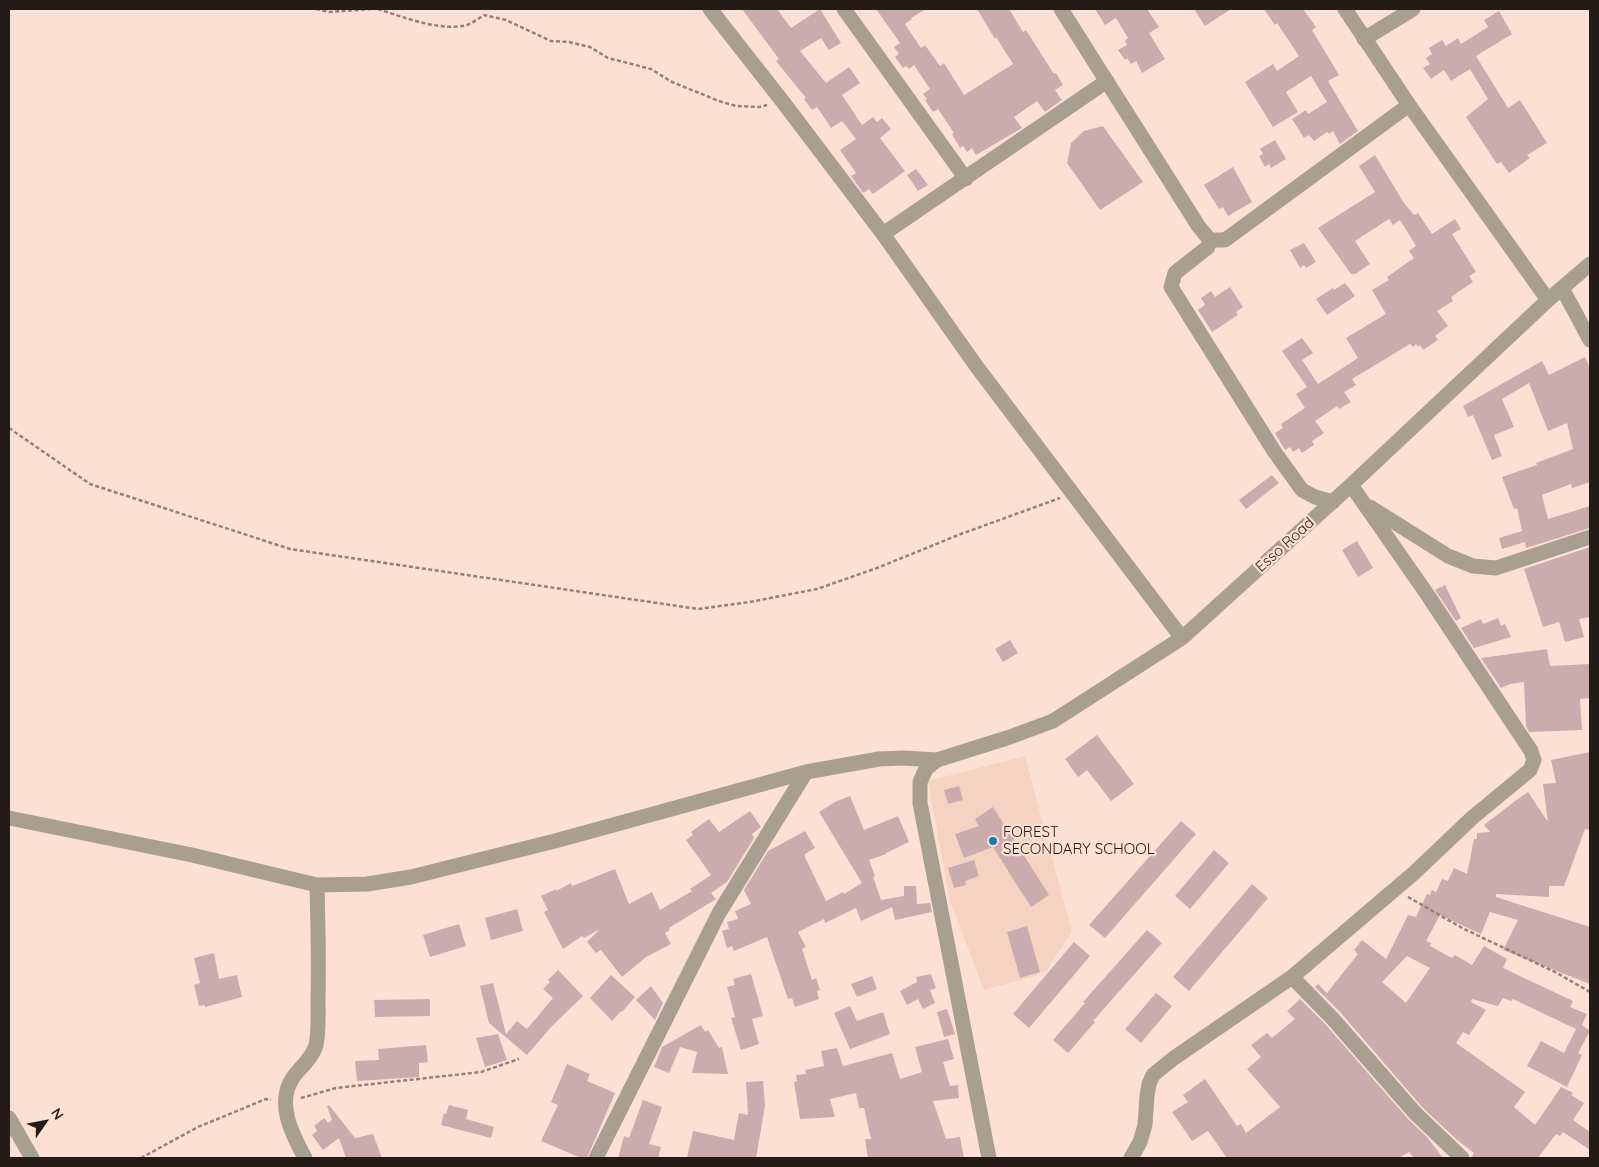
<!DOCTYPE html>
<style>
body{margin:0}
#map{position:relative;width:1599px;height:1167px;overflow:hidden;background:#fde0d4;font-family:Quicksand,sans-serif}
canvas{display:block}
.frame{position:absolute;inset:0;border:10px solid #241a16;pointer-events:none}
.north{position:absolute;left:20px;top:1097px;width:50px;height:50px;-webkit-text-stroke:4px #fde0d4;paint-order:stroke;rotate:57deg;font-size:14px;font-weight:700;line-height:20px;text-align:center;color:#241a16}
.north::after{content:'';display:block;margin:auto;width:18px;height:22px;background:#241a16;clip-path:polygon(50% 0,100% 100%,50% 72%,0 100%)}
</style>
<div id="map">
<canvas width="1599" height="1167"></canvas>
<div class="frame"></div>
<div class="north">N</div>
</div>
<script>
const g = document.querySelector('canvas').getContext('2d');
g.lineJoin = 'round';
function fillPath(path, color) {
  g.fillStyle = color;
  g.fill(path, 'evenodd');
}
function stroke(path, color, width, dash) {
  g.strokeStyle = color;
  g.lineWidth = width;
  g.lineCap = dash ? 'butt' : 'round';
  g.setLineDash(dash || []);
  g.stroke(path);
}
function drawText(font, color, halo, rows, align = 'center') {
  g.font = font + ' Quicksand,sans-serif';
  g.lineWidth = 4.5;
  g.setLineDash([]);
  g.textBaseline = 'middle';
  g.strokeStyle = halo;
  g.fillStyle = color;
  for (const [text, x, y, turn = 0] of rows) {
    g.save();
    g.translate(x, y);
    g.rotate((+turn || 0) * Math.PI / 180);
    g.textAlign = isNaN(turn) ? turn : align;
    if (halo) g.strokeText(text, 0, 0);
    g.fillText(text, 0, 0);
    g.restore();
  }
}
fillPath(new Path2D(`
 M1025,756L1072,932L1046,971L1033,977L984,990L950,901L928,781Z`), '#f6d2c2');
fillPath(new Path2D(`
 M742,9H777L791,28L820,9L841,43L829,50L821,38L800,51L826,83L849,67L860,83L842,95L862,125L873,117L877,122L882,118L891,129L880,138L905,171L873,194L869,189L863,193L851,176L856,173L840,150L856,139L842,121L831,128L817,107L812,110L804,99L806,98L776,61L779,59Z
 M876,9H926L911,18L912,19L905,24L921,48L925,45L940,66L944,63L964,95L1013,64L996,37L995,39L977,9H1009L1023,32L1026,30L1054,74L1056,73L1063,85L1055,90L1062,100L1045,112L1037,101L1014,117L1022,128L976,155L972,148L967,152L963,146L960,148L952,134L954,133L938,109L933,112L925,100L927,99L923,94L930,89L914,65L909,69L906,66L903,68L895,57L899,54L894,47L900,43Z
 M1095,9H1147L1159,27L1149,33L1165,59L1142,73L1136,61L1131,64L1127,58L1125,60L1118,50L1127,45L1125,41L1128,38L1116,18L1105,25Z
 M1194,9H1231L1205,26Z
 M1264,9H1303L1316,27L1312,30L1339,75L1328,81L1358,131L1340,144L1333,131L1329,134L1327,132L1314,141L1309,135L1304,138L1292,119L1306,110L1308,114L1327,102L1311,76L1286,92L1298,112L1273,127L1245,82L1273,64L1277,71L1299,56L1277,23L1275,25Z
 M1499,11L1512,34L1476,56L1508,108L1520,100L1547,143L1527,155L1530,158L1509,173L1501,162L1497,164L1466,117L1488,99L1470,69L1451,81L1444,70L1431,79L1423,68L1430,64L1426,58L1432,54L1429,48L1442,40L1446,46L1458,38L1461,44L1488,27L1484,20Z
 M1103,126L1143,182L1100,210L1067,163L1071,143L1084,131Z
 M1275,140L1286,159L1271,168L1269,164L1265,167L1259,156L1263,154L1260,149Z
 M1375,155L1404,203L1414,215L1418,213L1432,234L1455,219L1461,229L1452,234L1476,272L1469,276L1473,282L1451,297L1453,301L1437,311L1448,326L1435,336L1438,340L1423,350L1420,345L1418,347L1416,344L1413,347L1410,344L1352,379L1356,385L1344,392L1351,402L1339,409L1337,406L1315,421L1324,433L1312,441L1314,445L1302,453L1299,448L1293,452L1290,447L1285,450L1275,433L1283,428L1281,424L1305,408L1296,394L1307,387L1282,351L1302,338L1313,353L1302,360L1318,384L1358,358L1346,338L1386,314L1372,290L1389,280L1387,277L1414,258L1409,251L1416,246L1400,220L1393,225L1389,219L1355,241L1370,264L1355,274H1351L1318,228L1375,192L1359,166Z
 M1233,167L1252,202L1228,216L1223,207L1219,209L1204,185Z
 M916,169L928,185L918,191L907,175Z
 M1304,243L1316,262L1306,268L1304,265L1300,268L1290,250Z
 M1345,283L1355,296L1327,315L1316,299L1333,288L1334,290Z
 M1230,287L1243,307L1236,312L1238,315L1212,332L1198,310L1205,305L1201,298L1211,291L1215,297Z
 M1585,357L1590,368V482L1572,488L1571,484L1542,495L1548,519L1590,506V528L1526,548L1525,542L1502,549L1499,538L1522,531L1517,508L1514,509L1502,477L1537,465L1536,463L1573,449L1567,423L1548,431L1529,383L1502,399L1514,427L1494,435L1502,456L1492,460L1473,415L1468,417L1463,406L1542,361L1549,375Z
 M1272,475L1279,483L1246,509L1239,500Z
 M1357,541L1373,568L1358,577L1342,550Z
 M1590,547V617L1579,619L1584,637L1565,642L1559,622L1543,627L1524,569Z
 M1445,585L1461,618L1456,621L1435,590Z
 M1498,618L1501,626L1505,624L1511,637L1474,648L1461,628L1481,619L1483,624Z
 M1010,640L1018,653L1003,662L995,649Z
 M1547,649L1550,666L1590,664V698L1580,699L1582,730L1529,732L1526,726L1524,682L1510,684L1501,688L1481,658Z
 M1097,735L1134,784L1111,801L1087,770L1078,777L1065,759Z
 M1590,752V830L1585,829L1564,886H1549V897L1496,894V897L1590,927V984L1503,950L1518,920L1490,912L1481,934L1440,915L1426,941L1431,943L1430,946L1452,958L1455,955L1472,965L1484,946L1507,959L1503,968L1573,1001L1570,1007L1587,1014L1582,1025L1590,1031L1578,1053L1582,1055L1567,1087L1527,1066L1541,1041L1564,1053L1576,1029L1513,999L1511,1001L1503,998L1498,1006L1472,999L1471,1002L1486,1010L1469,1035L1463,1032L1456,1043L1525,1092L1514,1107L1535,1125L1561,1087L1573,1093L1571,1095L1584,1103L1573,1120L1590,1132V1150L1563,1132L1560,1136L1556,1134L1538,1158H1471L1474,1153L1456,1139L1422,1107L1340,1012L1315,987L1318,984L1327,993L1358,954L1354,950L1362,940L1386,959L1408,915L1416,917L1427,894L1430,895L1432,890L1436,892L1442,879L1448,881L1454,868L1467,874L1474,839H1477V833L1490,832L1484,825L1515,801L1528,792L1548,822L1543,784L1556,783L1551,760ZM1407,956L1430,968L1406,1003L1382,982Z
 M959,786L963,800L948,804L944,790Z
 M850,796L864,830L898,816L909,842L886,853V854L869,860L875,876L873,877L881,900L904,896V886H916L917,904L930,903L932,912L895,920L892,907L861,921L856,908L825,923L824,919L798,932L806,947L802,949L812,980L816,978L820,990L817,991L819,999L795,1007L792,998L788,999L767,937L734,951L732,946L727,948L722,931L729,929L727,922L738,919L735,911L751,904L744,890L768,851L805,831L815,848L805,854V857L826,901L843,892L844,894L862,883L819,812L835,802Z
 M993,807L1049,895L1031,907L993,847L964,858L955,834L979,826L975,819Z
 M750,811L761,827L752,834L754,838L727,882L711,893L716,899L669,928L670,930L665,933L671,944L646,957L622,977L601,950L596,953L587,942L600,929L584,938L582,936L563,949L544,912L548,910L541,896L556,889V891L571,883L572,886L615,869L629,904L652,892L660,910L692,891L690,889L711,875L686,840L693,835L691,832L709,819L719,832Z
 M1181,821L1196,834L1105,938L1089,925Z
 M1214,850L1229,863L1190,909L1175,896Z
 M974,860L979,876L965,881L966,885L954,888L948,868Z
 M1252,884L1268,898L1189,991L1173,977Z
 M517,909L523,931L491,940L485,918Z
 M459,924L466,946L430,957L423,935Z
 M1027,926L1040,972L1020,978L1007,932Z
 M1147,930L1162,943L1093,1021L1095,1022L1068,1053L1053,1040L1085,1003L1083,1002Z
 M1074,942L1090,956L1029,1028L1013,1014Z
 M214,953L219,979L237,975L242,997L205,1007V1005L199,1006L194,985L200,983L194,958Z
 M558,970L583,996L552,1026L527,1055L489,1023L480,986L493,983L506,1034L517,1021L527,1029L553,998L543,989L550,982L548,980Z
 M751,974L763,1016L752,1019L759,1044L741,1050L731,1018L735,1017L727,987L735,985L733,979Z
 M931,974L936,988L930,990L935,1003L923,1009L918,999L907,1005L900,991L917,982L916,977Z
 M611,975L635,997L622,1012L621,1011L612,1021L590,998Z
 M872,976L877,989L857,997L851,984Z
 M651,986L663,1003L655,1020L636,1000Z
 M1156,993L1172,1006L1141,1043L1125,1029Z
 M430,999V1016L375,1017L374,1000Z
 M1300,999L1326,1025L1408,1119L1427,1137L1443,1158H1414L1409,1152L1399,1158H1227L1208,1131L1192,1141L1172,1112L1188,1102L1183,1095L1205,1079L1237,1126L1241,1124L1246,1133L1280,1107L1247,1069L1261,1057L1251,1045L1267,1033L1272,1038L1295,1019L1287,1011Z
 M850,1006L857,1021L883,1012L890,1034L850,1049L834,1013Z
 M947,1009L955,1034L944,1037L937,1012Z
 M701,1025L705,1032L708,1030L719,1048L722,1047L728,1074L692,1073L697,1052L680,1047L669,1073L654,1067L662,1047Z
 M498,1034L507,1060L485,1067L476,1038Z
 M948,1039L954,1059L943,1062L950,1086L958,1085L959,1098L933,1101L946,1139L960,1137L964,1158H868L865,1139H871L864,1108H859L856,1093L830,1099L835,1117L800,1119L794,1082L797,1081L796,1075L806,1074L805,1070L824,1066L821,1051L837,1048L843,1066L892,1053L900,1079L922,1072L915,1047Z
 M426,1045L428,1062L419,1063V1077L357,1081L355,1061L379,1060L378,1049Z
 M567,1064L590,1074L587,1081L615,1093L587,1158H581L541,1141L558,1105L551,1102Z
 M763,1081L765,1106L756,1158H687L693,1131L734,1140L739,1113L748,1115L746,1082Z
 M643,1100L662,1107L649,1144L661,1147L658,1158H618L624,1136L629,1138Z
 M329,1105L355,1138L373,1134L382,1158H346L339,1138L323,1150L312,1135L317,1131L314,1126L324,1118L328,1123L332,1120L327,1106Z
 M449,1105L468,1110L466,1119L494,1127L491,1138L441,1125L444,1113L446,1114Z`), '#caacaf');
stroke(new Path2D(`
 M316,9L329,12L371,9
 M378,9C402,17 442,32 467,25C473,23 479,18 484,15L506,20L551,41L569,42L590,47L608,58L651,69L672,82L719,101L736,106L759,107L767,105
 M9,428L90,484L290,549L698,609L750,602L817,589L877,568L961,534L1060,498
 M1408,897L1464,929L1557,973L1590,992
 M301,1098L336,1088L481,1072L519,1059
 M141,1158L198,1127L266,1099L271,1100`), '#938078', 2.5, [4, 2.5]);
stroke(new Path2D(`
 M710,9L783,102L883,234L977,367L1182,638
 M844,9L966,179
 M1061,9L1199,227L1210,240H1225L1409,105
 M1345,9L1409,105L1548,300
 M1364,39L1413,9
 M883,234L1107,81
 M1210,240L1208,247L1175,273L1171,287L1274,451L1302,490L1315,497L1333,502
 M1562,288L1590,340
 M1370,507L1448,556L1473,566L1496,568L1590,537
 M9,818L192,855L317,885L367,884L411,877L555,841L806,772L879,759L903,758L937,760
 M1292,977L1333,1019L1415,1113L1462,1158
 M9,1118L32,1158
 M305,1158C292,1134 275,1102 294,1076C301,1067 313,1057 316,1045C319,1032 318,1013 318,999C319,961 318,923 317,885
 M596,1158L719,913L806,772
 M989,1158L920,803V782L926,769L937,760L1010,737L1053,721L1182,638L1351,485L1548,300L1590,264
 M1131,1158L1140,1142L1145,1125L1147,1096L1149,1084L1153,1075L1174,1058L1292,977L1414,873L1473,817L1530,770L1534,760L1531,751L1427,594L1351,485`), '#a99f91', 15);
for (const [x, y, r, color] of [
 [993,841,5,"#1a78a6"]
]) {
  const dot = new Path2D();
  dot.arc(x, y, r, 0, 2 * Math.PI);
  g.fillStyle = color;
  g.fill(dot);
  stroke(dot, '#fde0d4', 2);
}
drawText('15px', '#241a16', '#fde0d4', [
 ["Esso Road",1285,545,-42]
]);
drawText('15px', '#241a16', '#fde0d4', [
 ["FOREST",1003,832],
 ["SECONDARY SCHOOL",1003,849]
], 'left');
</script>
